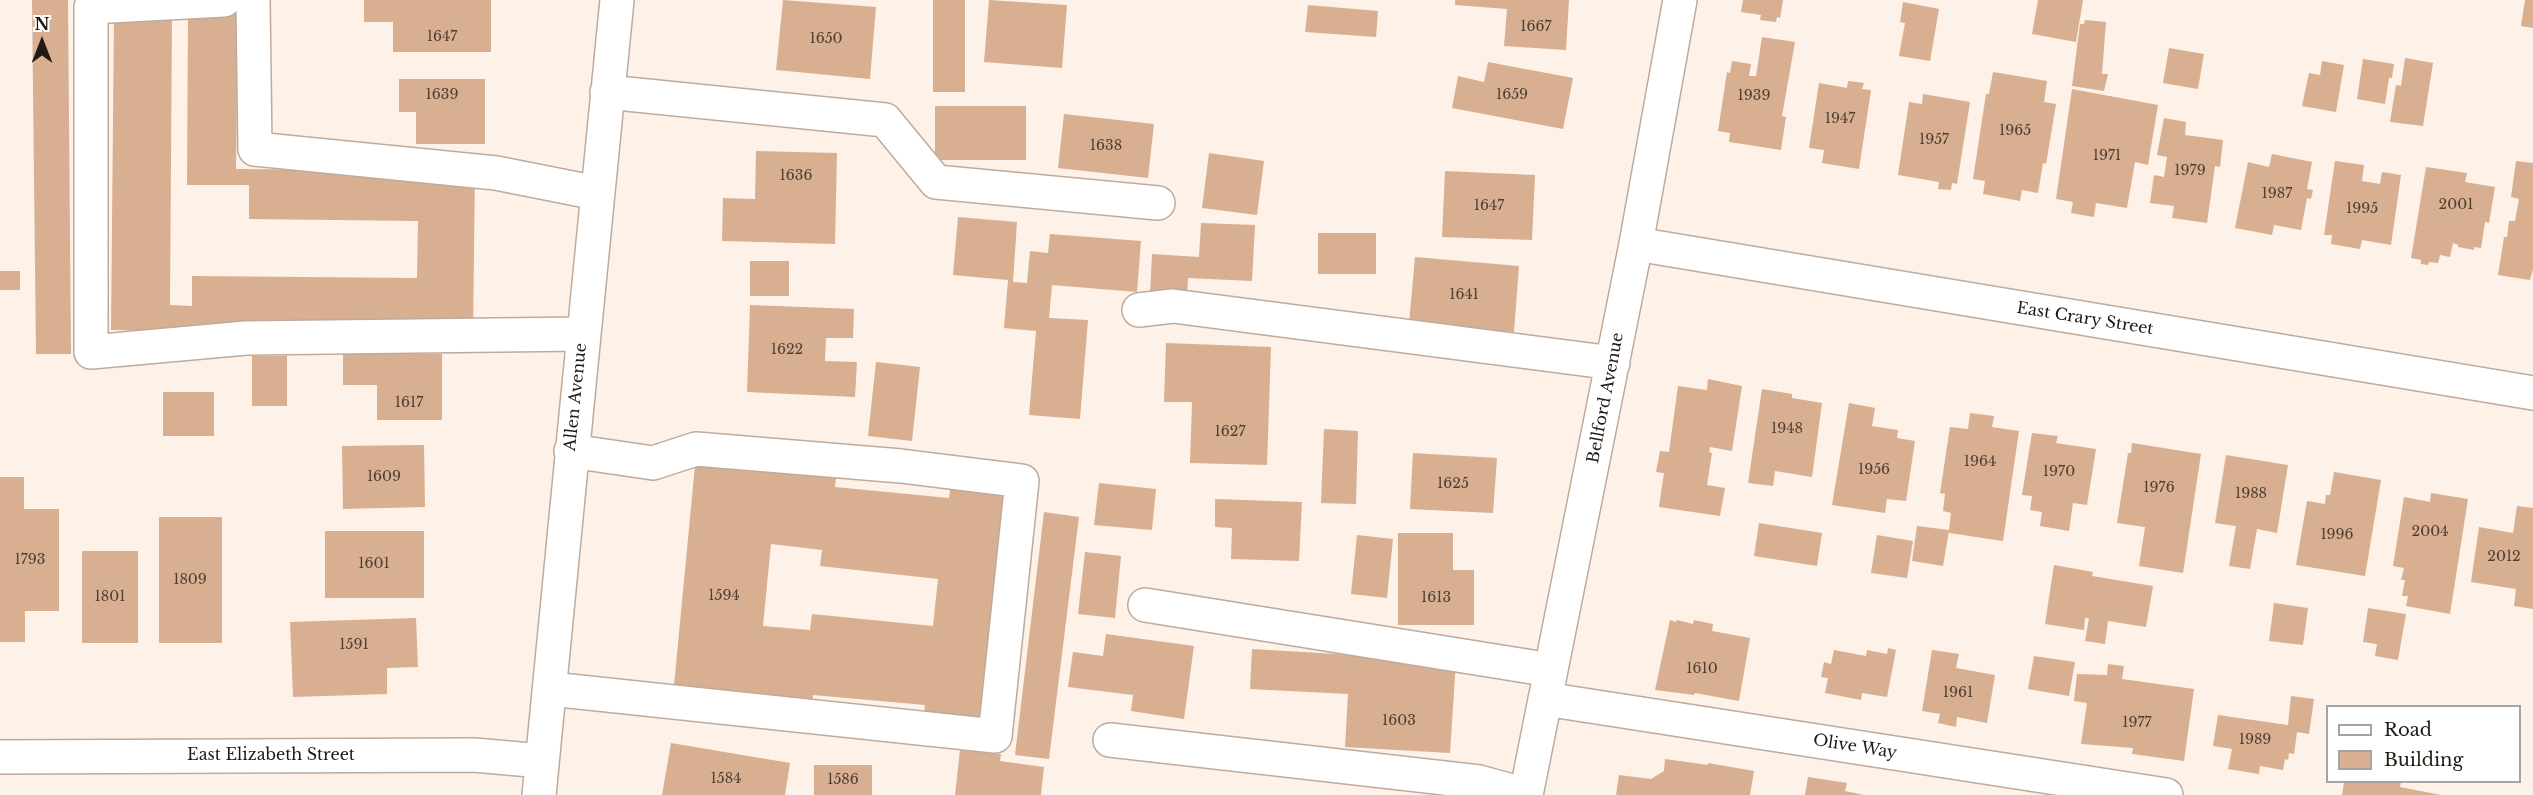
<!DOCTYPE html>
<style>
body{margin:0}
#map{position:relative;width:2533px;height:795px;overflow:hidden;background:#fdf1e8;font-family:"Libre Baskerville",serif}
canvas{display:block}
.legend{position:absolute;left:2326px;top:705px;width:195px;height:78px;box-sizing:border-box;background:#fff;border:2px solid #a6a3a1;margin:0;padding:8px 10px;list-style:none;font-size:18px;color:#211a14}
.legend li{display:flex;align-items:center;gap:12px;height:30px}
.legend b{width:30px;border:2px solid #a6a3a1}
.north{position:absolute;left:12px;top:12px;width:60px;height:60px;-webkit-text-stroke:4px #fff;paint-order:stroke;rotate:0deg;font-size:16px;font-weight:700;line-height:24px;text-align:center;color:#211a14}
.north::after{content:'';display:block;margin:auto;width:21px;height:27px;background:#211a14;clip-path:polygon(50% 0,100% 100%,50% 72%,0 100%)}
</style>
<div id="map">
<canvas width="2533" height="795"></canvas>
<ul class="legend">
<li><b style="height:8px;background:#fff"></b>Road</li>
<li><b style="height:16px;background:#d8af90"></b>Building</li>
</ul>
<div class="north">N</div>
</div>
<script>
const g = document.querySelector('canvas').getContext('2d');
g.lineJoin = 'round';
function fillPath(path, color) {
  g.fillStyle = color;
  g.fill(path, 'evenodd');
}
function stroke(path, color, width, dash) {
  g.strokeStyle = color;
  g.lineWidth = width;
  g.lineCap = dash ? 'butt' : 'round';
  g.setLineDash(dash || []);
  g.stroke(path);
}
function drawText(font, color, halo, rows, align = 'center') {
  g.font = font + ' "Libre Baskerville",serif';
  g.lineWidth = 6;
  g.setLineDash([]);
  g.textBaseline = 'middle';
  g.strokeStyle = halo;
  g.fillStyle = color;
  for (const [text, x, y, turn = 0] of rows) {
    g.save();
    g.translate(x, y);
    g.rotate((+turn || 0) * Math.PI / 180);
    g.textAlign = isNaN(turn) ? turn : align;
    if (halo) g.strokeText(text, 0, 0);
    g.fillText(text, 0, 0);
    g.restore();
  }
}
fillPath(new Path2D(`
 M32,0H68L71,354H36Z
 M364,0H491V52H393V22H364Z
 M783,0L876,7L870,79L776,70Z
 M933,0H965V92H933Z
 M989,0L1067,5L1062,68L984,62Z
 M1455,0H1569L1566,50L1504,46L1507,9L1455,5Z
 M1743,0H1783L1780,18L1777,17L1776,22L1760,20L1761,15L1741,12Z
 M2038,0H2083L2076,42L2032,34Z
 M2525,0H2533V28L2521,26Z
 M1903,2L1939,9L1930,61L1899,56L1905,23L1900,22Z
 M1308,5L1378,11L1376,37L1305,32Z
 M188,12L238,13L236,169L475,171L473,334L111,330L114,14L172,15L170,305L192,306V276L417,278L418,221L249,219V185H187Z
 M2085,20L2106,22L2102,74H2108L2104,91L2072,86L2080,24H2084Z
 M1762,37L1795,42L1782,116L1786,117L1781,150L1729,142L1730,133L1718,131L1727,72L1730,73L1732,61L1751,64L1749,76H1756Z
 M2169,48L2204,54L2198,89L2163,83Z
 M2405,58L2433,63L2423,126L2390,122L2396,85L2401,86Z
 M2363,59L2394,64L2392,78H2389L2385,104L2357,99Z
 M2322,61L2344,65L2336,112L2302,106L2309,73L2320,75Z
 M1488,62L1573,78L1563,129L1452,108L1458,76L1484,82Z
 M1993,72L2047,81L2044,102L2056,104L2046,164L2043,163L2038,193L2022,190L2020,201L1983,194L1985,181L1973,179L1986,94H1989Z
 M399,79H485V144H416V112H399Z
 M1848,81L1864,83L1862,89L1871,90L1859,169L1822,163L1824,150L1809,148L1819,83L1847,88Z
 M2072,89L2158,105L2148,165L2135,162L2127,208L2096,203L2094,217L2071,213L2073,202L2056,199Z
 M1923,94L1970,102L1957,184L1952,183L1951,190L1938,189L1939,182L1898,175L1909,102L1922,104Z
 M935,106H1026V160H935Z
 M1064,114L1154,124L1148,178L1058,168Z
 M2164,118L2186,122L2185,135L2223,140L2220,167L2215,166L2207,223L2172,218L2174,206L2150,203L2154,175L2164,177L2167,157L2157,155Z
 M756,151L837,153L835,244L722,241L723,198L755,199Z
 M1209,153L1264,161L1257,215L1202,208Z
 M2272,154L2312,162L2307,189L2313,190L2311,199L2307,198L2301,230L2274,225L2272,235L2235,228L2248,162L2269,167Z
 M2335,161L2364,165L2362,181L2380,184L2382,172L2401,175L2391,245L2362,240L2360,249L2331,244L2332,235H2324Z
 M2516,161L2533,163V269L2530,280L2498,275L2504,237H2507L2509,221H2515L2519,199L2511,197Z
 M2426,167L2467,173L2465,182L2495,187L2489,223L2485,222L2481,248L2474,247V250L2458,247V245L2453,243L2450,257L2440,255L2438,263L2429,262L2428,265L2421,264V260L2411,258Z
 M1445,171L1535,175L1532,240L1442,237Z
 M958,217L1017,222L1013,282L1027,283L1030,251L1048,253L1050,234L1141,241L1137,292L1052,285L1049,318L1088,320L1080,419L1029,415L1036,331L1004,328L1008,280L953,275Z
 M1201,223L1255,225L1252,281L1188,278L1187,298L1150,296L1152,254L1199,257Z
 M1318,233H1376V274H1318Z
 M1415,257L1519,266L1514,332L1409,324Z
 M750,261H789V296H750Z
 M0,271H20V290H0Z
 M750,305L854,309L853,338H826L825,361L857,362L855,397L747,392Z
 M1166,343L1271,347L1267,465L1190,463L1192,402H1164Z
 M343,354H442V420H377V385H343Z
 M252,356H287V406H252Z
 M876,362L920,367L912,441L868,436Z
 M1708,379L1742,386L1732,451L1710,447L1709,452L1712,453L1707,485L1725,488L1720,516L1659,507L1664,473L1656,472L1660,451L1669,452L1678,386L1707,390Z
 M1762,389L1792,394V398L1822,403L1812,477L1775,471L1773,486L1748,483Z
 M163,392H214V436H163Z
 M1849,403L1875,408L1872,426L1898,430L1897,438L1915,441L1906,501L1887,499L1885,513L1832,505Z
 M1970,413L1994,416L1992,427L2019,431L2003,541L1949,533V531L1943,566L1912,561L1917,526L1949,530L1951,513L1943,511L1945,494L1940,493L1950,427L1968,429Z
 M1324,429L1358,431L1356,504L1321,503Z
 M2032,433L2058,436L2056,443L2096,449L2087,505L2073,503L2069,531L2040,526L2042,512L2030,510L2032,496L2022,495Z
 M2132,443L2201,454L2183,573L2139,566L2145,527L2117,523L2128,453H2131Z
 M424,445L425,507L343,509L342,446Z
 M1413,453L1497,458L1493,513L1410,509Z
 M696,455L837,468L835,487L949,498L951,481L1006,486L982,731L923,726L925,705L813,695L812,709L673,696ZM771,544L822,550L820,566L938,579L933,626L812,614L810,630L763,626Z
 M2226,455L2288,465L2277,533L2257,529L2250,569L2229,566L2236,526L2215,523Z
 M2334,472L2381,480L2365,576L2296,565L2307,501L2325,504L2326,495H2330Z
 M0,477H24V509H59V611H25V642H0Z
 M1099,483L1156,489L1152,530L1094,525Z
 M2431,493L2468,499L2450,614L2406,606L2408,596H2402L2405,580H2401L2404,568L2393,566L2404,497L2430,502Z
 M1215,499L1302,502L1299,561L1231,559L1232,528L1215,527Z
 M2517,506L2533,508V609L2514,606L2516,589L2471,582L2479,527L2513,533Z
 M1044,512L1079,517L1049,759L1015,755Z
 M159,517H222V643H159Z
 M1759,523L1822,533L1817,566L1754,556Z
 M325,531H424V598H325Z
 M1398,533H1453V570H1474V625H1398Z
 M1357,535L1393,539L1387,598L1351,594Z
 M1877,535L1913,541L1907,578L1871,573Z
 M82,551H138V643H82Z
 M1085,552L1121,556L1115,618L1078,614Z
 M2054,565L2093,572L2092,576L2153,586L2146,627L2108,621L2105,644L2085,641L2089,618H2085L2084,630L2045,624Z
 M2274,603L2308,608L2303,645L2269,641Z
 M2368,608L2406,614L2398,660L2375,656L2377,644L2363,642Z
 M416,618L418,667L387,668V694L293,697L290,622Z
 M1670,620L1676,622L1677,620L1693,624L1694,620L1713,624L1712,631L1750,638L1739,701L1695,693L1694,695L1655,690Z
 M1106,634L1194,646L1184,719L1131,711L1133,695L1068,687L1073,652L1103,656Z
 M1888,648L1896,650L1887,697L1862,693L1861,700L1825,693L1828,678L1821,677L1824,662L1831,664L1834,650L1866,656L1867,650L1887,654Z
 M1252,649L1456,661L1450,753L1345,747L1348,694L1250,689Z
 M1932,650L1959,654L1956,668L1995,675L1987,723L1957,717L1956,727L1938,723L1940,714L1922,711Z
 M2034,656L2075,662L2069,696L2028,689Z
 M2108,664L2124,666L2122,679L2194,689L2184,761L2132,754L2133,748L2081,744L2087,703L2074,701L2077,674L2107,675Z
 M2291,696L2314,699L2309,734L2297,732L2294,754L2289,753L2288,760L2285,759L2283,770L2260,766L2259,774L2228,769L2232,749L2213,746L2218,715L2288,725Z
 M671,743L790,763L785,795H662Z
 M960,750L1001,754L1000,761L1044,767L1041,795H955Z
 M1665,759L1708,765V763L1754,771L1750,795H1616L1619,775L1651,779L1664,771Z
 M814,765H872V795H814Z
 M1808,777L1847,783L1845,791L1864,795H1805Z
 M2344,782H2401L2400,787L2441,795H2342Z`), '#d8af90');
const minor = new Path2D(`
 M224,0L91,7V352L246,338L582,334
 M253,0L255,149L496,173L597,193
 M607,92L885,120L936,182L1158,203
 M1636,244L2533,393
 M1139,310L1173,306L1613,363
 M1145,605L1551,670
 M551,689L995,736L1022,481L901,466L696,449L653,463L571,451
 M1545,699L2166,795
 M1110,740L1479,782L1526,795
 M0,757L474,755L542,761
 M539,795C566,530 589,265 617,0
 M1526,795L1636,244L1680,0`);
stroke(minor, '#beab9d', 36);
stroke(minor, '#fff', 33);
drawText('14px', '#4f3f33', null, [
 ["1667",1536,27],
 ["1647",442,37],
 ["1650",826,39],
 ["1639",442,95],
 ["1659",1512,95],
 ["1939",1754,96],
 ["1947",1840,119],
 ["1965",2015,131],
 ["1957",1934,140],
 ["1638",1106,146],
 ["1971",2107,156],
 ["1979",2190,171],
 ["1636",796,176],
 ["1987",2277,194],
 ["2001",2456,205],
 ["1647",1489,206],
 ["1995",2362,209],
 ["1641",1464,295],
 ["1622",787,350],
 ["1617",409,403],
 ["1948",1787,429],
 ["1627",1230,432],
 ["1964",1980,462],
 ["1956",1874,470],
 ["1970",2059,472],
 ["1609",384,477],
 ["1625",1453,484],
 ["1976",2159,488],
 ["1988",2251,494],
 ["2004",2430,532],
 ["1996",2337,535],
 ["2012",2504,557],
 ["1793",30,560],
 ["1601",374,564],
 ["1809",190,580],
 ["1594",724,596],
 ["1801",110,597],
 ["1613",1436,598],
 ["1591",354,645],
 ["1610",1702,669],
 ["1961",1958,693],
 ["1603",1399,721],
 ["1977",2137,723],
 ["1989",2255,740],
 ["1584",726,779],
 ["1586",843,780]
]);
drawText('16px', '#211a14', '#fff', [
 ["East Crary Street",2085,319,9],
 ["Allen Avenue",576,397,-84],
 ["Bellford Avenue",1606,398,-79],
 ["Olive Way",1855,747,9],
 ["East Elizabeth Street",271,755]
]);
</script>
